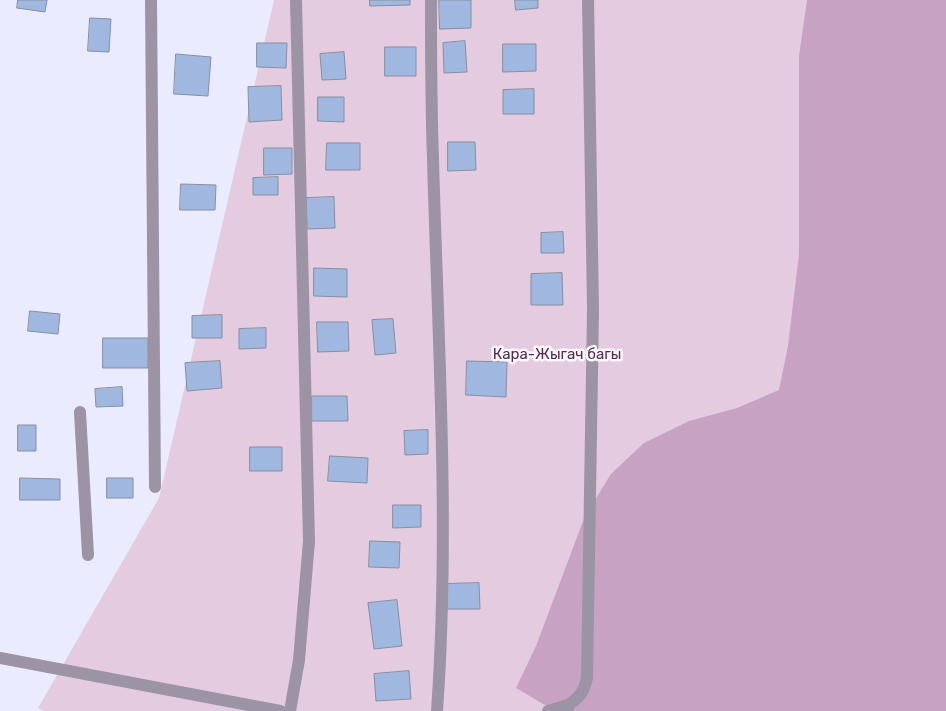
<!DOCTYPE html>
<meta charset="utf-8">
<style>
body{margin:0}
canvas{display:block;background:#eaebff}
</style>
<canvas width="946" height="711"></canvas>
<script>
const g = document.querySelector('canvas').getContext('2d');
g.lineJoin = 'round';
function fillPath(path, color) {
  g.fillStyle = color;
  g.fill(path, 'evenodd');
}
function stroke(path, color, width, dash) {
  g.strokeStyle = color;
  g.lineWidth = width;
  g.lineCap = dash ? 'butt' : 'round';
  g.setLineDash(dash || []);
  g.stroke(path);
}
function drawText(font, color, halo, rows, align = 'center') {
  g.font = font + ' Rubik,sans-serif';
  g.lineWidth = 5;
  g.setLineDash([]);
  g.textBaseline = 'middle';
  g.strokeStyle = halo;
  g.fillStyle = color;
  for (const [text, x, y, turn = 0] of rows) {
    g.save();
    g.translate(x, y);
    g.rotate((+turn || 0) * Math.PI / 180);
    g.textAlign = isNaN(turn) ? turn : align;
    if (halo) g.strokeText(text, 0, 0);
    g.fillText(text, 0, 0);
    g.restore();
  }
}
fillPath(new Path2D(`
 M274,0H946V711H44L38,708L159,498Z`), '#e4cbe0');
fillPath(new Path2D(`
 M807,0H946V711H555L516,688L536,646L585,516L611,474L644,443L689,421L737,408L779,390L788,346L799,254V56Z`), '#c8a2c3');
const building = new Path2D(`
 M18,0H47L45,12L17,8Z
 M370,0H410V5L370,6Z
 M439,0H471V28L440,29Z
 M515,0H538V8L516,10Z
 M90,18L111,19L109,52L88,51Z
 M465,41L467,72L444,73L443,43Z
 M257,43H287L286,68L257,67Z
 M503,44H536V71L503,72Z
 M385,47H416V76H385Z
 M344,52L346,79L322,80L320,54Z
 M176,54L211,57L208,96L174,94Z
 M281,86L282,120L249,122L248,87Z
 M534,89V114H503V90Z
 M318,97H344V122L318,121Z
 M448,142H475L476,170L448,171Z
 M327,143H360V170H326Z
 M264,148H292V174L264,175Z
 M278,177V195H253V178Z
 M181,184L216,185L215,210H180Z
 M334,197L335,228L307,229L306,198Z
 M563,232L564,253H541V233Z
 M314,268L347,269V297L314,296Z
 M562,273L563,305H531V274Z
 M30,311L60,314L58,334L28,331Z
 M222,315V338H192V316Z
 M393,319L396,353L375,355L372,320Z
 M317,322H348L349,351L318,352Z
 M266,328V348L239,349V329Z
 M103,338H148V368H103Z
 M220,361L222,388L187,391L185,363Z
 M467,361L507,362L506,397L466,395Z
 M122,387L123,406L96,407L95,389Z
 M312,396H347L348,421H312Z
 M18,425H36V451H18Z
 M428,430V454L405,455L404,431Z
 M250,447H282V471H250Z
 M330,456L368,458L367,483L328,481Z
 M20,478L60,479V500H20Z
 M107,478H133V498H107Z
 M393,505H421V527L393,528Z
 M370,541L400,542L399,568L369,567Z
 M479,583L480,609H446L445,584Z
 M397,600L402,646L374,649L368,603Z
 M409,671L411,699L376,701L374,674Z`);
fillPath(building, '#a0b8df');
stroke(building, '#868f9f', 1);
stroke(new Path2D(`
 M151,0L155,487
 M431,0C431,53 431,106 433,159C438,343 450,527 437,711
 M80,412L88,555
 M0,658L280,711
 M290,711L299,660L309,541L296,0
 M548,711L568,705
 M568,711V705C579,698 584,692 587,678L593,309L588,0`), '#9c93a5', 12);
drawText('15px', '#572752', '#fafafe', [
 ["Кара-Жыгач багы",557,355]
]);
</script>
